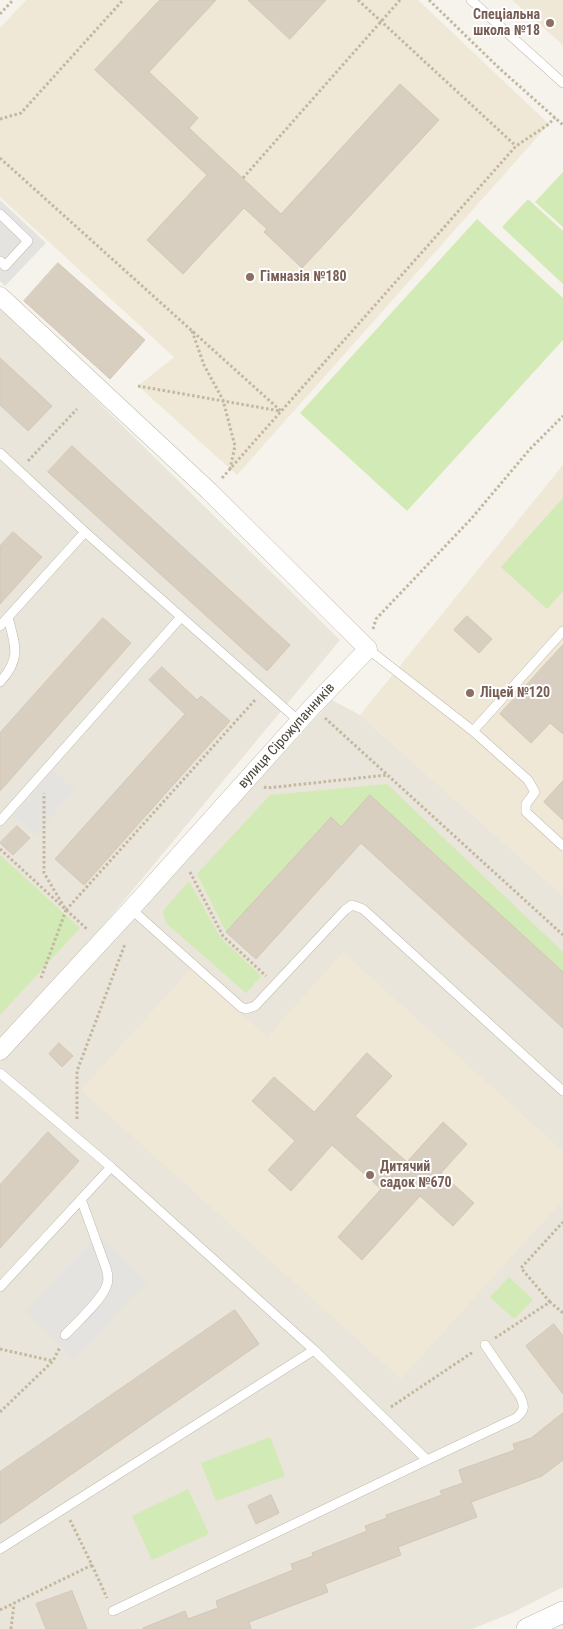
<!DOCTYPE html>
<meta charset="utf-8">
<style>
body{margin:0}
canvas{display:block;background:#f6f3ec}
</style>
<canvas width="563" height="1629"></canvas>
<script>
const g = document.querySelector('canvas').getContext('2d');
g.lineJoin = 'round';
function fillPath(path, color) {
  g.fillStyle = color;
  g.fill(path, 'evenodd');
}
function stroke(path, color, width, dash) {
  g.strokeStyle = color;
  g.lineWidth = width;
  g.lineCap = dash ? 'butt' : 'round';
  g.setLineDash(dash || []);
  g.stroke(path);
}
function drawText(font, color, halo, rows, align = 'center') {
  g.font = font + ' "Roboto Condensed",sans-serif';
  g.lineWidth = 4;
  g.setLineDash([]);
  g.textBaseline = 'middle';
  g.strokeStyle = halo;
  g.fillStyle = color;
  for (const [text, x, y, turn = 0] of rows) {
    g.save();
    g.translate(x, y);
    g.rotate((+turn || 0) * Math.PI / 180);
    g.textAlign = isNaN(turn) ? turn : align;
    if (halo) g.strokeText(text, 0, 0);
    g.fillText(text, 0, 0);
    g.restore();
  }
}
fillPath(new Path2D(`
 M0,305L340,640L0,1050Z
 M332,700L360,715L563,895V1587L512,1613L472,1629H0V1062Z`), '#eae5da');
fillPath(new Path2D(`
 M26,0H418L549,124L237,475L138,386L174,357L0,197V28Z
 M512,0H563V45Z
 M563,465V895L360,715Z
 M343,952L563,1151V1200L401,1379L81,1090L191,968L267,1037Z`), '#efe8d6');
fillPath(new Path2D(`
 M563,172V227L535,202Z
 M528,199L563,231V284L502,227Z
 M477,219L563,298V340L407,511L300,413Z
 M563,498V591L547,609L501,567Z
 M387,784L563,952V972L370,796L341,827L330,817L226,932L197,874L270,795Z
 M0,855L80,928L0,1015Z
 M189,881L220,937L261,976L246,993L166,923L163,911Z
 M509,1277L533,1300L514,1319L490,1297Z
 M270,1437L285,1476L216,1501L201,1463Z
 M188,1489L209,1534L152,1560L132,1516Z`), '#d2eab5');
fillPath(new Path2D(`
 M0,200L46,243L5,286L0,281Z
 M53,771L75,790L35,835L13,816Z
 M98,1235L147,1282L74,1359L25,1311Z`), '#e5e3e0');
const building = new Path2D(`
 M160,0H216L149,72L198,118L189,128L281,214L400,84L439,120L302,268L264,232L267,229L244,208L183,274L147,240L207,175L95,70Z
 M248,0H326L290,39Z
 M58,263L145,340L110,379L24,301Z
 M0,358L52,406L28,431L0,405Z
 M72,446L290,645L267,671L48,472Z
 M13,532L42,557L0,604V546Z
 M467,616L492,639L479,653L454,630Z
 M103,618L131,643L0,791V733Z
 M563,645V734L550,723L531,743L500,714Z
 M162,667L197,700L201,696L230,721L84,885L55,859L185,714L149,680Z
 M563,781V820L544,802Z
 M370,795L563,972V1028L361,843L256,959L226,932L331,817L341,827Z
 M17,826L30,838L13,855L0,843Z
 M59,1043L73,1056L62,1067L49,1054Z
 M367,1053L392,1076L355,1116L407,1162L443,1122L467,1144L441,1173L474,1203L453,1226L420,1196L362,1260L338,1237L381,1189L332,1145L291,1191L268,1170L295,1141L252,1101L274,1077L314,1112Z
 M48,1132L79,1161L0,1248V1185Z
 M235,1310L259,1344L0,1524V1472Z
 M554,1324L563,1336V1394L526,1346Z
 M563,1413V1460L542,1476L471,1502L477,1517L398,1547L401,1555L325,1584L328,1592L249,1622L251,1629H143V1628L185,1611L188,1619L218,1608L216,1601L293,1570L291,1564L313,1556L312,1553L367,1531L365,1526L387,1518L386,1515L442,1495L440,1491L463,1483L459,1470L515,1450L513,1444L531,1438Z
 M271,1495L279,1513L256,1524L248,1506Z
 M72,1591L87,1629H46L36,1604Z`);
fillPath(building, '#d8cfc1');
stroke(building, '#d3c7b4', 1);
const service = new Path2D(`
 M471,0L563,83
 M0,214L28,241L5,266L0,261
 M0,453L85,532L299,721
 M0,626L85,532
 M368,649L473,731L528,780L535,792L526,804V812L563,846
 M0,682C22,658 15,646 8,617
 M473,731L563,631
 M0,821L181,617
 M131,909L241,1007L246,1009L255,1006L345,910L352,905L363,909L563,1091
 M0,1073L111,1167L314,1350L427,1460L113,1611
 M0,1287L111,1167
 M65,1335C76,1323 100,1302 106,1287C109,1281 108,1274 106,1268L81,1199
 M427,1460L516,1418C525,1410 525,1407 520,1396L485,1345
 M0,1549L314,1350`);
const minor = new Path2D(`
 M0,296L209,491L368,649L312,707L131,909L0,1051`);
const tertiary = new Path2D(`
 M527,1629L563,1612`);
stroke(service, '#c2bbae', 10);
stroke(minor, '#c2bbae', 19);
stroke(tertiary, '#c2bbae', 22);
stroke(new Path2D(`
 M358,0L516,146
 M429,0L499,68L563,125
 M0,14L13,0
 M0,119L21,113L123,0
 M0,158L281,411
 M243,178L400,0
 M192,331L204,365L223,400L235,446L230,469
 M138,386L280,411
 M28,461L77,409
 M222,478L516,146L549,124L555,117
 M373,629L376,619L471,519L530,449L563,416
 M325,718L563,935
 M264,787L267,788L387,775
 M0,849L88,930
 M190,872L223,936L266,976
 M66,910L255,700
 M41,978L66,910L44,873V793
 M77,1119V1071L125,944
 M550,1302L521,1268L563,1222
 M495,1338L550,1302L563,1313
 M0,1349L53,1361
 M391,1407L473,1352
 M0,1412L53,1361L60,1347
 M92,1565L107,1598
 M0,1610L92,1565L70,1520
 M11,1629L14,1604`), '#c4b79f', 3, [2.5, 2.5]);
stroke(service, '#fff', 9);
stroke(minor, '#fff', 18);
stroke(tertiary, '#fff', 21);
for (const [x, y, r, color] of [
 [550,23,5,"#8d6e63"],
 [250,277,5,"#8d6e63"],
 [470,693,5,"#8d6e63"],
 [370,1175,5,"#8d6e63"]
]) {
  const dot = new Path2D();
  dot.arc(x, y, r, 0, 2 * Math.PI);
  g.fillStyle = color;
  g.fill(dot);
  stroke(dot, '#fff', 2);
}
drawText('bold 14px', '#785e54', '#fff', [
 ["Спеціальна",540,15,"right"],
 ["школа №18",540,31,"right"],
 ["Гімназія №180",260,277],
 ["Ліцей №120",480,693],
 ["Дитячий",380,1167],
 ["садок №670",380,1183]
], 'left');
drawText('14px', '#4b4439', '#fff', [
 ["вулиця Сірожупанників",287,736,-48]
]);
</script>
